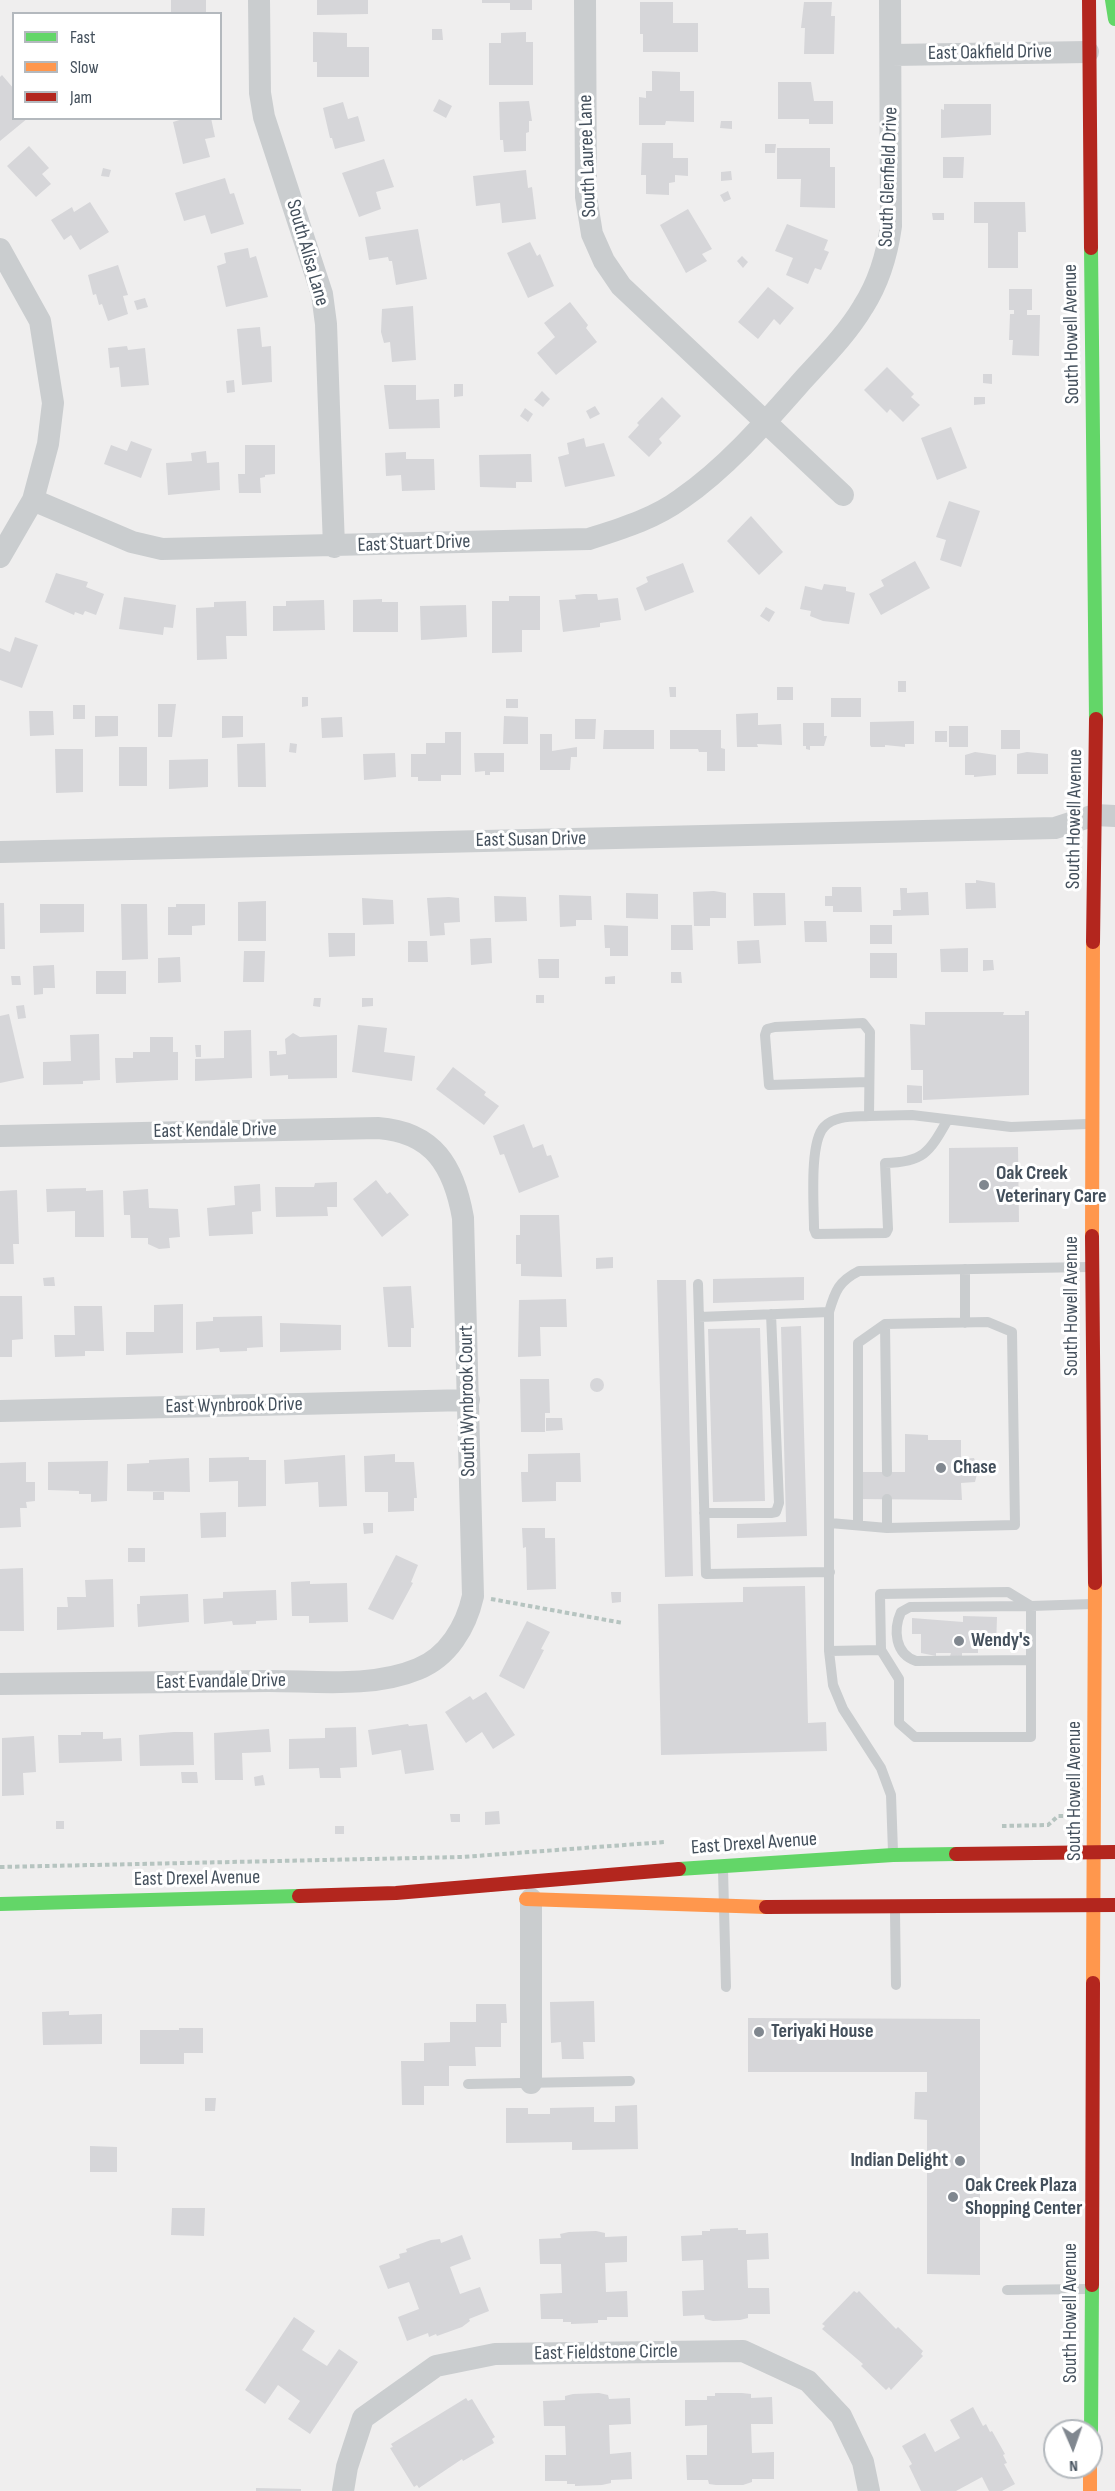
<!DOCTYPE html>
<style>
body{margin:0}
#map{position:relative;width:1115px;height:2491px;overflow:hidden;background:#efeeee;font-family:"Sofia Sans Condensed",sans-serif}
canvas{display:block}
.legend{position:absolute;left:12px;top:12px;width:210px;height:108px;box-sizing:border-box;background:#fff;border:2px solid #b4b9be;margin:0;padding:8px 10px;list-style:none;font-size:18px;color:#44505c}
.legend li{display:flex;align-items:center;gap:12px;height:30px}
.legend b{width:30px;border:2px solid #b4b9be}
.north{position:absolute;left:1043px;top:2419px;width:60px;height:60px;box-sizing:border-box;background:#fff;border:2px solid #b4b9be;border-radius:50%;rotate:178deg;font-size:16px;font-weight:700;line-height:24px;text-align:center;color:#44505c}
.north::after{content:'';display:block;margin:auto;width:21px;height:27px;background:#80878f;clip-path:polygon(50% 0,100% 100%,50% 72%,0 100%)}
</style>
<div id="map">
<canvas width="1115" height="2491"></canvas>
<ul class="legend">
<li><b style="height:8px;background:#63d668"></b>Fast</li>
<li><b style="height:8px;background:#ff974d"></b>Slow</li>
<li><b style="height:8px;background:#b3261e"></b>Jam</li>
</ul>
<div class="north">N</div>
</div>
<script>
const g = document.querySelector('canvas').getContext('2d');
g.lineJoin = 'round';
function fillPath(path, color) {
  g.fillStyle = color;
  g.fill(path, 'evenodd');
}
function stroke(path, color, width, dash) {
  g.strokeStyle = color;
  g.lineWidth = width;
  g.lineCap = dash ? 'butt' : 'round';
  g.setLineDash(dash || []);
  g.stroke(path);
}
function drawText(font, color, halo, rows, align = 'center') {
  g.font = font + ' "Sofia Sans Condensed",sans-serif';
  g.lineWidth = 6;
  g.setLineDash([]);
  g.textBaseline = 'middle';
  g.strokeStyle = halo;
  g.fillStyle = color;
  for (const [text, x, y, turn = 0] of rows) {
    g.save();
    g.translate(x, y);
    g.rotate((+turn || 0) * Math.PI / 180);
    g.textAlign = isNaN(turn) ? turn : align;
    if (halo) g.strokeText(text, 0, 0);
    g.fillText(text, 0, 0);
    g.restore();
  }
}
fillPath(new Path2D(`
 M171,0H206V14H171Z
 M317,0H368V14L317,15Z
 M482,0H532V10H510V3H482Z
 M640,2H673V23H698V52H643V34H640Z
 M804,2H832L831,16H835L834,54H804L805,28H801Z
 M432,29H442L443,40H432Z
 M313,32L347,33V47H369V77H317V62H313Z
 M526,32V42H533V85H489V43H501V33Z
 M652,71L680,72V91H694V122L666,121L665,125H639V97L646,98V91H652Z
 M2,75L14,89V118H28L0,141V77Z
 M778,82H811L814,101H833V124H809V119H778Z
 M439,99L452,106L446,118L433,111Z
 M529,101L532,121H529V132L526,133V151L504,152L503,140H500L499,102Z
 M343,102L348,119L358,116L365,141L335,149L332,138H330L323,108Z
 M944,104H991V135L941,138V109L944,110Z
 M186,118H211L215,137L205,139L210,157L183,164L173,122Z
 M721,121H732V129L720,128Z
 M642,143H673V158H688V176L675,175V182L669,183V195L646,194V175H641Z
 M765,144H776L775,153H765Z
 M29,146L49,168L42,174L51,184L36,197L7,166Z
 M777,148H830V167H835V208L800,207L801,179H777Z
 M943,157H964L963,178H943Z
 M384,159L394,187L376,192L381,209L359,217L342,173Z
 M103,168L111,170L109,177L101,176Z
 M526,170L528,188L532,187L536,219L502,223L500,203L476,206L473,176Z
 M731,171L732,180L721,181V172Z
 M225,178L230,194L234,193L244,224L211,234L205,215L184,221L175,193Z
 M728,191L731,199L724,202L720,195Z
 M90,202L109,232L80,250L71,235L64,240L51,220L72,207L74,212Z
 M974,202H1025L1026,232H1018V268H988V223H974Z
 M688,209L712,249L702,254L707,261L686,273L660,225Z
 M932,213H944V220H933Z
 M787,224L828,240L824,250L829,252L821,270L815,268L808,284L786,275L793,258L775,251Z
 M418,229L427,279L396,285L392,261H389L388,257L369,260L365,237Z
 M530,242L537,256L540,254L554,286L528,298L507,253Z
 M248,248L250,258L256,256L268,297L226,307L217,266L226,263L224,253Z
 M742,256L748,262L743,268L737,261Z
 M118,265L128,295L123,296L128,314L108,321L102,304L99,305L96,294L93,295L88,275Z
 M768,287L794,308L780,325L774,319L758,339L738,322Z
 M1009,289H1032V310H1027V315H1040L1039,356L1012,355L1013,340H1009L1010,314H1014V310H1009Z
 M145,298L148,307L137,310L134,301Z
 M570,302L588,325L586,328L597,342L556,375L537,353L555,337L544,323Z
 M413,306L416,360L392,362L390,342L384,343L381,332L382,309Z
 M260,327L262,347L271,346L272,382L242,385L237,329Z
 M127,346L128,350L145,348L149,385L121,387L119,367L110,368L108,348Z
 M887,367L914,394L911,397L920,405L903,422L890,409L887,413L864,390Z
 M983,374H992V384L983,383Z
 M234,380L235,392L227,393L226,381Z
 M454,384H463V396L454,397Z
 M384,385H416V400L439,399L440,428L389,429Z
 M542,391L550,399L543,407L534,400Z
 M662,397L681,416L659,439L662,443L649,457L628,437L639,425L637,423Z
 M974,397H985V404L974,405Z
 M595,406L600,414L590,419L586,411Z
 M525,408L533,414L528,422L520,416Z
 M951,427L967,468L937,480L921,438Z
 M584,438L586,447L604,443L615,476L565,487L558,457L569,454L567,443Z
 M131,441L152,449L141,478L104,464L111,445L127,451Z
 M245,445H275V474L265,475V477L260,478L261,493H239L238,474H245Z
 M206,451L207,463L219,462L220,490L168,495L166,463L192,461L191,453Z
 M406,452V459H434L435,490L402,491L401,475L386,476L385,453Z
 M531,454L532,482H516V488L480,487L479,455Z
 M949,501L980,511L961,567L940,560L946,540L936,537Z
 M751,516L783,552L759,575L727,541Z
 M915,561L930,588L881,615L869,594L884,586L881,580Z
 M683,563L694,592L645,611L636,588L648,582L646,577Z
 M56,573L88,582L86,587L104,594L96,615L85,611L83,615L75,612L74,615L45,602Z
 M824,584L846,587V591L855,593L849,624L823,621L810,616L811,611L800,609L805,586L822,590Z
 M584,594H597L598,600L618,598L621,620L600,623V627L563,632L559,600L576,599L575,595Z
 M509,596H540V630H522V652L492,653V601H509Z
 M124,597L176,605L173,628L164,627L163,635L119,629Z
 M382,599V602H398V632H353V600Z
 M324,600L325,630L273,631V606H286V601Z
 M246,601L247,636H226L227,659L197,660L196,608L214,607V602Z
 M466,605L467,637L421,640L420,606Z
 M766,607L775,612L769,622L760,616Z
 M15,637L38,645L22,688L0,680V648L10,652Z
 M898,681H906V692H898Z
 M669,687H676V697H670Z
 M777,687H793V700H777Z
 M302,697H308V706L302,707Z
 M831,698H861V717H831Z
 M506,699H518V708H506Z
 M158,704H176L172,737H158Z
 M73,705H85V719H73Z
 M29,711H53L54,735L30,736Z
 M758,713V725L781,724L782,745L757,744L758,747H737L736,714Z
 M95,716H118V736L95,737Z
 M222,716H243V737L222,738Z
 M504,716L528,717V744H503Z
 M342,717L343,737L322,738L321,718Z
 M575,719H596L595,739H575Z
 M914,721V744H905V747L885,745V747H871L870,745V722Z
 M803,723H824V736H827L824,746H810V750L806,749V746H803Z
 M949,726H968V747H949Z
 M604,730H654V749H603Z
 M670,730H721V748L725,749V771H707V752H699L698,749H670Z
 M1001,730H1020V749H1001Z
 M935,731H947V742H935Z
 M445,732H461V775H441V781H418V777H411V754H426V743H445Z
 M540,734H552V751L577,747V757H571L570,770H540Z
 M265,743L266,787H238L237,744Z
 M290,743L297,744L296,753L289,752Z
 M119,747H147V786H119Z
 M55,749H83V792L56,793Z
 M975,752L996,755V775L974,777V775H965V755Z
 M1027,752L1048,754V774H1017V754Z
 M395,753L396,777L364,780L363,754Z
 M474,753H504V772H490V775H485V771L475,772Z
 M208,759V787L169,789V760Z
 M976,880L995,883L996,908L966,909L965,883H976Z
 M832,887H861L862,912H833V906H825V896H832Z
 M900,888H907V893L928,892L929,915L893,916V910H901Z
 M714,891L726,893V918H710V926H694L693,892Z
 M626,893L658,894V919L626,918Z
 M753,893H785L786,925L754,926Z
 M559,895L591,896L592,920H576V926L560,927Z
 M494,896L526,897L527,921L495,922Z
 M449,897L459,898L460,922L444,923L445,935L430,936L427,898Z
 M362,898L393,900L394,924L363,925Z
 M266,901V941H238V902Z
 M0,903H4L5,949H0Z
 M40,904H84V932L40,933Z
 M121,904H147L148,959L122,960Z
 M176,904H205V925L192,926V935H168V907H176Z
 M804,921H826L827,942H805Z
 M604,925L628,926V956H610V948H605Z
 M671,925H692L693,950H671Z
 M870,925H892V944H870Z
 M328,933H355V956L329,957Z
 M486,938H491L492,963L471,965L470,939Z
 M759,940L761,963L738,964L737,941Z
 M408,941H427L428,962H408Z
 M968,948V972H941L940,949Z
 M244,951H265L264,982H243Z
 M870,953H897V978H870Z
 M180,957L181,982L158,983V958Z
 M538,959H559V978H539Z
 M983,960H993L994,970L983,971Z
 M54,965L55,988H43V994L34,995L33,966Z
 M96,971H126V994H96Z
 M671,972H681L682,983H671Z
 M11,976H20L21,985H12Z
 M615,976V984H605V977Z
 M536,995H544V1003H536Z
 M314,998H321L320,1007L313,1006Z
 M362,998H373V1006L362,1007Z
 M24,1005L26,1018L18,1019L16,1006Z
 M1025,1011H1029V1095L923,1100V1070H911L910,1024L925,1025V1012H1004L1003,1015H1025Z
 M9,1014L24,1078L0,1083V1016Z
 M358,1025L387,1028L384,1052L415,1056L412,1081L352,1072Z
 M251,1030L252,1078L195,1081V1059L224,1058V1031Z
 M293,1033L300,1037L337,1035V1078L288,1079V1075L270,1076L269,1051H277V1055L286,1054L285,1039Z
 M99,1034L100,1080L83,1081V1084L43,1085V1062L71,1061L70,1035Z
 M150,1037H173V1052H178V1080L116,1083L115,1058H133V1052H150Z
 M195,1045H201V1057H196Z
 M453,1067L486,1092L484,1095L499,1106L484,1125L436,1089Z
 M907,1085L922,1086V1103H907Z
 M524,1124L533,1148L543,1144L547,1156L551,1155L559,1177L519,1193L504,1154L500,1155L493,1136Z
 M1018,1147L1019,1222L949,1223V1148Z
 M376,1180L387,1194L390,1192L409,1215L382,1237L353,1199Z
 M337,1182V1207H327L328,1216L276,1217L275,1187H314L315,1183Z
 M260,1184L261,1211L252,1212L253,1234L209,1236L207,1208L235,1205L234,1186Z
 M86,1188V1191L103,1190L104,1237H75V1211L47,1212L46,1189Z
 M148,1189L149,1208L178,1209L180,1237L169,1238L170,1248L159,1249L148,1244V1238H131L130,1215H124L123,1191Z
 M17,1190L19,1244H13L14,1264H0V1191Z
 M520,1215H559L562,1277L521,1276V1264H516V1235H520Z
 M613,1257V1268L596,1269V1258Z
 M54,1277L55,1286H44L43,1278Z
 M804,1277V1300L713,1303V1279Z
 M657,1280H686L693,1576L665,1577Z
 M411,1286L414,1328H411V1347H388L383,1287Z
 M0,1296H22L23,1339L12,1340V1357H0Z
 M566,1299L567,1327H540L541,1356L518,1357L519,1300Z
 M183,1304V1353L126,1355V1332H154V1305Z
 M74,1306H102L104,1351H85V1356L55,1357L54,1335H75Z
 M262,1316L263,1347L247,1348V1351L220,1352L219,1348L196,1350V1322L213,1321V1317Z
 M280,1323L341,1325V1350L280,1352Z
 M801,1326L807,1536L737,1538V1524L786,1522L781,1327Z
 M760,1328L765,1501L713,1502L708,1329Z
 M590 1385a7 7 0 1 1 14 0a7 7 0 1 1-14 0Z
 M520,1379H549L550,1413H545V1432H521Z
 M546,1418H562L563,1430L546,1431Z
 M905,1434L928,1435V1440H961V1459L974,1458L978,1470L975,1482L961,1483L962,1500L859,1499V1472H905Z
 M580,1453L581,1482H556V1501L522,1502L521,1472H528V1454Z
 M395,1454V1462H414L417,1498H414V1511L388,1512V1492H365L364,1456Z
 M345,1455L347,1506L319,1507L318,1482L285,1484L284,1460Z
 M249,1457V1460H266V1506L238,1507V1481L209,1482V1458Z
 M189,1458L190,1492L127,1491V1464L149,1463V1460Z
 M108,1461L107,1501L91,1502V1494H79V1491L48,1490V1462Z
 M26,1462V1482H35V1501L26,1502L27,1508H20L21,1527L0,1528V1463Z
 M153,1492H164V1500H153Z
 M226,1512V1537L201,1538L200,1513Z
 M363,1523H373V1533L364,1534Z
 M522,1528H545V1538H555L556,1589L527,1590L526,1547L523,1548Z
 M128,1548H145V1562H128Z
 M396,1555L418,1565L411,1582L413,1583L393,1620L368,1609Z
 M23,1568L24,1631H0V1569Z
 M113,1579L114,1627L57,1630V1607H68L67,1597H86L85,1580Z
 M310,1581V1584L347,1583L348,1622L309,1623V1616H292L291,1582Z
 M805,1586L808,1723L826,1722L827,1751L661,1755L658,1604L743,1602V1587Z
 M276,1590L277,1620L256,1621V1624L233,1625L232,1621L204,1624L203,1599L223,1598V1592Z
 M611,1592H621V1602L612,1603Z
 M188,1594L189,1622L138,1627L137,1604H140V1596Z
 M963,1616L997,1617L996,1648H978V1653H962V1657L950,1656L951,1653H936V1656L921,1653V1634H912V1618L963,1622Z
 M527,1621L550,1632L541,1649L544,1650L524,1689L499,1676Z
 M486,1692L515,1735L493,1749L482,1732L466,1743L445,1712L470,1696L473,1700Z
 M408,1724L409,1726L427,1724L434,1770L405,1774L401,1750L372,1755L368,1730Z
 M356,1727L357,1767L340,1768L341,1778H320L319,1768L289,1769V1739L325,1738V1728Z
 M269,1729L271,1752L242,1753L243,1780H215L214,1733Z
 M81,1732H103V1739L121,1738L122,1761L59,1763L58,1735H81Z
 M174,1732H193L194,1765L140,1766L139,1735Z
 M34,1736L36,1772L23,1773L24,1795L2,1796V1738Z
 M181,1772H197L198,1783H182Z
 M263,1775L265,1785L255,1786L254,1777Z
 M499,1811L500,1824L485,1825V1812Z
 M450,1814H460V1822H451Z
 M56,1821H64V1829H56Z
 M335,1826H344V1834H335Z
 M594,2001L595,2042H583L584,2059H562L561,2042L551,2043L550,2002Z
 M476,2004H506L507,2023H501V2047H475L476,2066H449V2086H424V2105H402L401,2061H424V2043L450,2042V2022H476Z
 M69,2011V2015L102,2014V2044L43,2045L42,2012Z
 M748,2018L980,2019V2275L927,2274V2120L914,2119L915,2092H927V2072H748Z
 M179,2028H203V2053H184V2064H140V2030H179Z
 M205,2098H216L215,2111H205Z
 M637,2105L638,2149L572,2150V2142L506,2143V2108H528V2114H550V2108L594,2107V2122H615V2106Z
 M90,2146L117,2147V2172H90Z
 M172,2208H205L204,2236L171,2235Z
 M738,2228V2230H746V2234L768,2233L769,2259L747,2260L748,2288H769L770,2314H748V2318L740,2320L713,2321L705,2319L704,2315L683,2316L682,2291L704,2290L703,2260L682,2261L681,2236L702,2235V2231H710V2229Z
 M596,2231L605,2233V2237L627,2236V2262L605,2263L606,2292L627,2291L628,2317H607V2320H598V2323L571,2324V2322H563V2319H541L540,2294L562,2293L561,2264H540L539,2239L561,2238L560,2234L569,2232Z
 M462,2235L471,2259L450,2267L460,2294L480,2287L489,2311L469,2319L470,2321L462,2327L437,2336L436,2334L429,2337L428,2333L407,2341L398,2317L419,2309L409,2282L388,2289L379,2266L400,2258L399,2254L407,2252L406,2249L431,2240L440,2239L441,2243Z
 M854,2291L857,2293L859,2291L896,2329L898,2327L923,2351L921,2354L923,2356L891,2390L889,2387L886,2390L861,2366L863,2364L822,2329L825,2326L822,2324Z
 M294,2317L315,2331L302,2350L327,2366L339,2349L358,2362L310,2434L288,2419L300,2401L278,2385L265,2404L245,2390Z
 M599,2393L608,2395L609,2399L630,2398L631,2424L609,2425L610,2454L631,2452L632,2479L611,2480V2483L602,2485L575,2486V2484H567V2481H545V2455H566L565,2426H544L543,2401L565,2400V2396L573,2394Z
 M715,2393H742L751,2394V2398L772,2397L773,2424H751L752,2453L774,2452V2479H752V2482L743,2485H716L709,2484L708,2480H687L686,2455H707V2425L685,2426V2400H707V2396H715Z
 M466,2398L468,2401L472,2399L495,2437L492,2439L494,2443L463,2461L462,2459L419,2488L417,2485L414,2487L390,2448L393,2447L391,2444Z
 M973,2407L983,2426L986,2424L990,2432L992,2431L1005,2454L1003,2455L1007,2463L1004,2464L1015,2484L1002,2491H989L982,2477L956,2491H921L909,2466L912,2464L902,2446L925,2433L935,2452L960,2438L950,2420Z
 M256,2488L301,2489V2491H256Z`), '#d6d6d9');
stroke(new Path2D(`
 M491,1599L623,1623
 M1002,1826L1048,1825L1058,1816H1069
 M0,1867L462,1857L665,1842`), '#b6c4c0', 4, [4.5, 3]);
stroke(new Path2D(`
 M868,1082L769,1085L765,1035L767,1029L775,1027L863,1023L870,1032L869,1116L912,1115L1011,1127L1087,1124
 M869,1116C854,1117 835,1115 824,1127C809,1143 814,1205 814,1229L816,1234L886,1233L888,1229L885,1163C923,1162 929,1153 947,1121
 M698,1284L706,1574L830,1572
 M699,1317L829,1312
 M965,1323V1269
 M885,1324L887,1472
 M887,1499V1528
 M704,1513H771L776,1512L779,1503L771,1314
 M830,1523L887,1528L1015,1525L1012,1332L988,1322L885,1324L858,1343V1524
 M1031,1606L910,1607L901,1612C893,1630 895,1654 916,1661L1031,1660
 M881,1650L880,1594L1008,1592L1031,1606
 M829,1651L881,1650L899,1679V1723L915,1737H1031V1606L1092,1604
 M893,1852L891,1795L881,1768L843,1709L833,1685L829,1651V1312C835,1291 839,1281 859,1271L1089,1267
 M723,1869L726,1987
 M895,1912L896,1985
 M468,2084L630,2081
 M1007,2290L1087,2289`), '#cacdcf', 10);
stroke(new Path2D(`
 M259,0L260,93L264,117L322,294L326,324L334,547
 M585,0L586,197L592,234L604,261L621,286L843,495
 M892,55L1088,52
 M0,249L40,321L53,403L48,444L33,500L0,557
 M33,500L132,542L162,549L589,539C620,529 654,519 681,499C727,467 765,423 802,381C823,358 847,334 863,307C879,282 887,255 891,226L890,0
 M0,852L1055,828L1095,815L1115,816
 M0,1136L378,1128C434,1132 454,1167 463,1218L473,1596C466,1627 448,1657 418,1669C373,1688 316,1681 269,1681C179,1682 90,1683 0,1684
 M0,1411L469,1400
 M531,2083V1899
 M343,2491L347,2467L363,2418L436,2366L495,2354L743,2351L808,2381L841,2416L863,2462L869,2491`), '#cacdcf', 22);
stroke(new Path2D(`
 M1112,0L1115,19
 M1091,248L1096,719
 M679,1869L893,1855L956,1854
 M0,1904L299,1896
 M1091,2431L1092,2285`), '#63d668', 14);
stroke(new Path2D(`
 M1092,1236L1093,942
 M526,1899L766,1907
 M1093,1983L1095,1583
 M1090,2467V2491`), '#ff974d', 14);
stroke(new Path2D(`
 M1089,0L1091,248
 M1093,942L1096,719
 M1092,1236L1095,1583
 M956,1854L1115,1852
 M299,1896L396,1893L679,1869
 M766,1907L1115,1905
 M1092,2285L1093,1983`), '#b3261e', 14);
for (const [x, y, r, color] of [
 [984,1185,6,"#80878f"],
 [941,1468,6,"#80878f"],
 [959,1641,6,"#80878f"],
 [759,2032,6,"#80878f"],
 [960,2161,6,"#80878f"],
 [953,2197,6,"#80878f"]
]) {
  const dot = new Path2D();
  dot.arc(x, y, r, 0, 2 * Math.PI);
  g.fillStyle = color;
  g.fill(dot);
  stroke(dot, '#fff', 2);
}
drawText('20px', '#44505c', '#fff', [
 ["East Oakfield Drive",990,53,-1],
 ["South Lauree Lane",588,156,-92],
 ["South Glenfield Drive",889,177,-88],
 ["South Alisa Lane",307,253,74],
 ["South Howell Avenue",1072,334,-91],
 ["East Stuart Drive",414,544,-2],
 ["South Howell Avenue",1075,819,-89],
 ["East Susan Drive",531,840,-1],
 ["East Kendale Drive",215,1131,-1],
 ["South Howell Avenue",1072,1306,-90],
 ["South Wynbrook Court",468,1401,-91],
 ["East Wynbrook Drive",234,1406,-1],
 ["East Evandale Drive",221,1682,-1],
 ["South Howell Avenue",1075,1791,-90],
 ["East Drexel Avenue",754,1844,-4],
 ["East Drexel Avenue",197,1879,-1],
 ["South Howell Avenue",1071,2313,-90],
 ["East Fieldstone Circle",606,2353,-1]
]);
drawText('bold 20px', '#44505c', '#fff', [
 ["Oak Creek",996,1174],
 ["Veterinary Care",996,1197],
 ["Chase",953,1468],
 ["Wendy's",971,1641],
 ["Teriyaki House",771,2032],
 ["Indian Delight",948,2161,"right"],
 ["Oak Creek Plaza",965,2186],
 ["Shopping Center",965,2209]
], 'left');
</script>
